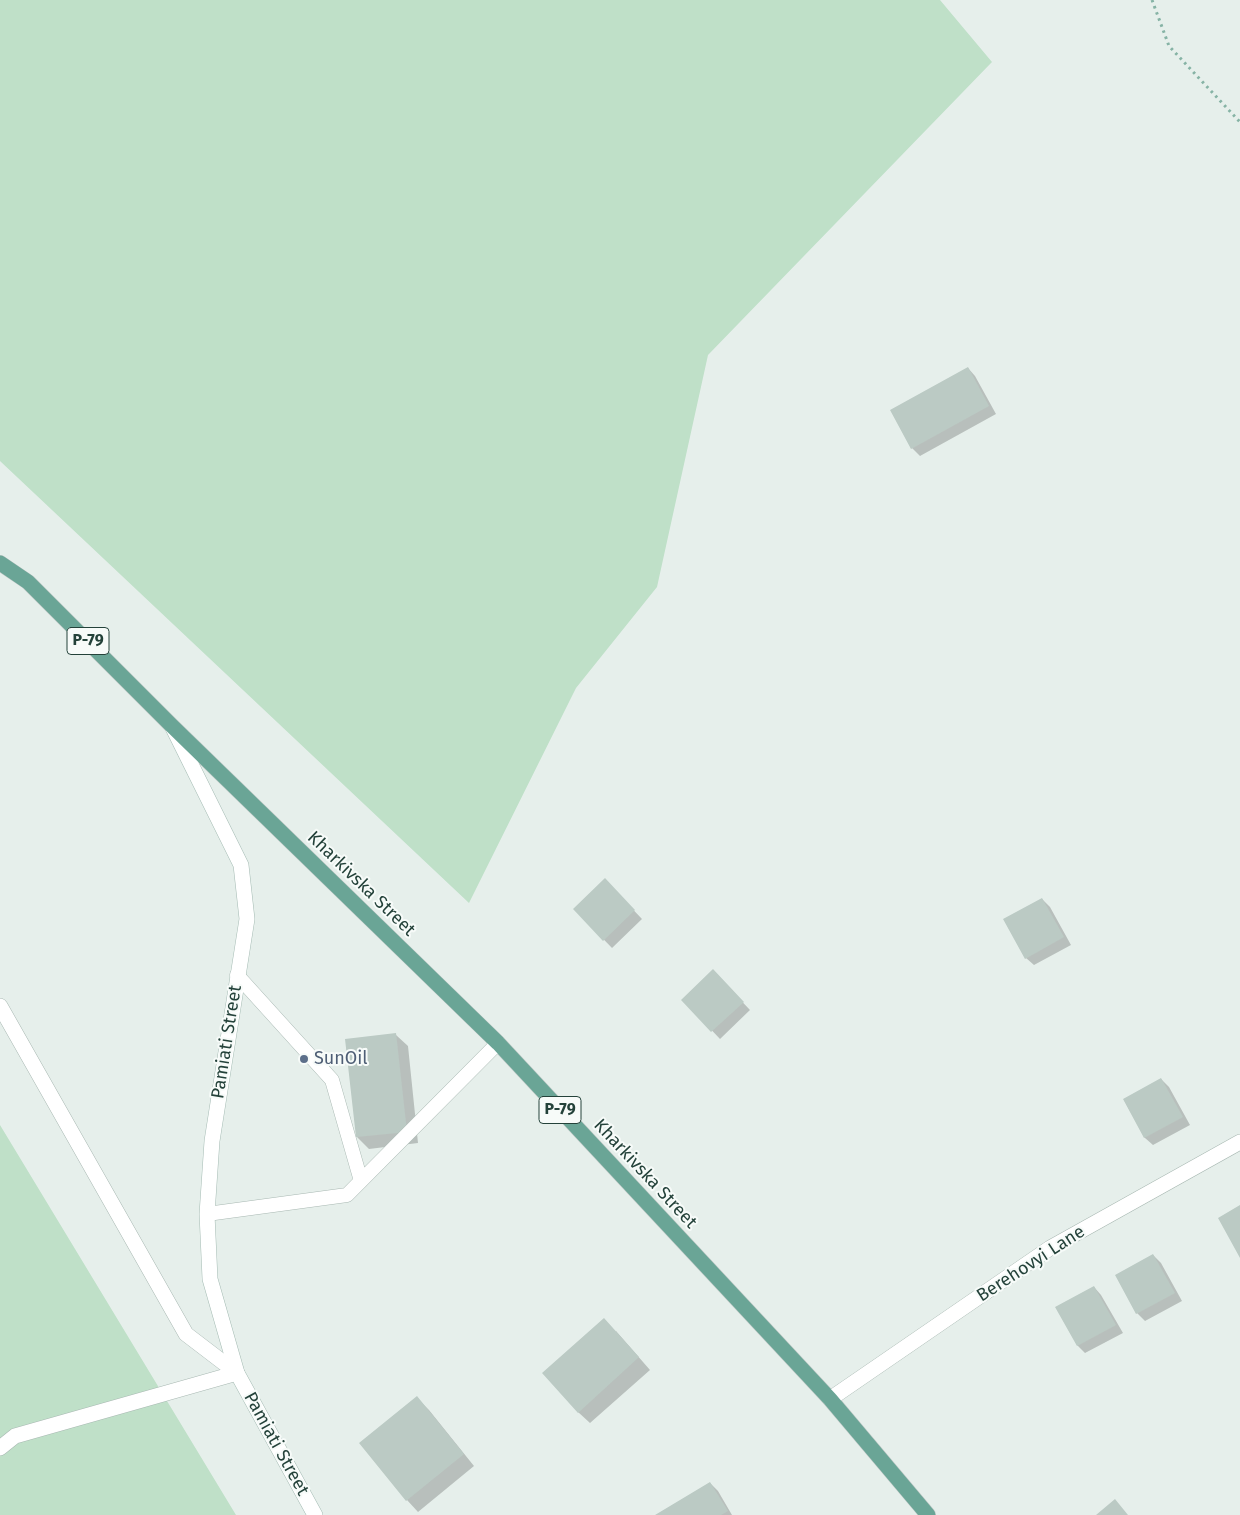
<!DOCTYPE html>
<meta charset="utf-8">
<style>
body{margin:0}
canvas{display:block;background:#e6efeb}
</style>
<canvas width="1240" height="1515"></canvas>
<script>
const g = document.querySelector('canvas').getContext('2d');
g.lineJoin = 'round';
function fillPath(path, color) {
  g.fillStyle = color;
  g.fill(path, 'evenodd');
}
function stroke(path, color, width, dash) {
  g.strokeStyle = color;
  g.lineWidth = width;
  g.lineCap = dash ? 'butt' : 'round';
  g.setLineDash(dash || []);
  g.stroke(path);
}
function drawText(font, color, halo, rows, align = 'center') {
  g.font = font + ' "Fira Sans",sans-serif';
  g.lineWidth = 4;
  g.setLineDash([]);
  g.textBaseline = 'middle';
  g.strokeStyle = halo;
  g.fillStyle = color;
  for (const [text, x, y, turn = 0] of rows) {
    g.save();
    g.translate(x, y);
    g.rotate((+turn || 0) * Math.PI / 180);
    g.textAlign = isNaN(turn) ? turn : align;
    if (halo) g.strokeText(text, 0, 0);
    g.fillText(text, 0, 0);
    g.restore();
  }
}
fillPath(new Path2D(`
 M0,0H940L992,62L708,355L657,587L576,688L469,903L0,461Z
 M0,1125L236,1515H0Z`), '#bfe0c8');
fillPath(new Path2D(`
 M968,368L975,376L996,414L920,456L912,448L892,411Z
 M605,880L642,919L612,948L574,909Z
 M1042,899L1050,907L1071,945L1034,965L1026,958Z
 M713,971L750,1010L720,1039L683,1000Z
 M396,1035L408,1046L418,1143L369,1149L357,1137L346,1040Z
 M1161,1079L1169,1087L1190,1125L1153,1145L1145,1138L1124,1100Z
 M1153,1255L1161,1263L1182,1301L1145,1321L1137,1313Z
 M1094,1287L1101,1295L1123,1333L1085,1353L1078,1346L1057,1308Z
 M616,1331L650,1370L590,1423L578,1412Z
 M417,1398L429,1410L474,1466L418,1512L407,1500Z
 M710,1483L718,1491L732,1515H657Z`), '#0003');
fillPath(new Path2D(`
 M968,367L989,406L911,449L890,410Z
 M605,878L635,910L603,941L573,909Z
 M1042,898L1064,937L1025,959L1003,919Z
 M713,969L744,1002L711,1032L681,1000Z
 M396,1033L407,1132L356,1137L345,1039Z
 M1161,1078L1183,1117L1144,1138L1123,1099Z
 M1240,1205V1258L1218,1218Z
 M1153,1254L1175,1293L1136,1314L1115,1275Z
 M1094,1286L1116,1325L1077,1346L1055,1307Z
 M604,1318L639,1357L578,1413L542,1373Z
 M417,1396L464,1454L406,1501L359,1443Z
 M710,1482L728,1511L721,1515H655Z
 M1115,1499L1128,1515H1096Z`), '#bbcac4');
const lane = new Path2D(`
 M237,975L332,1080L361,1181
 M207,1214L347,1195L498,1043`);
const street = new Path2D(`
 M0,1006L186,1334L237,1373
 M830,1399L1050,1248L1240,1142
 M0,1448L15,1436L237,1373`);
const secondary = new Path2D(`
 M173,728L241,865L247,919L212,1141L207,1214L210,1279L237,1373L315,1515`);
const primary = new Path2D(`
 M0,563L28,582L171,725L498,1043L830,1399L928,1515`);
stroke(lane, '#a8b8b2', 15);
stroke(street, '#a8b8b2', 16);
stroke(secondary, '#a4bbb3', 16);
stroke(primary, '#c2cac8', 16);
stroke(new Path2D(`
 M1152,0L1169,46L1240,122`), '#86b3a5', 3, [2.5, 4]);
stroke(lane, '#fff', 14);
stroke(street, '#fff', 15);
stroke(secondary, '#fff', 15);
stroke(primary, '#6aa596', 15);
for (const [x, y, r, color] of [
 [304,1059,5,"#5c6f8a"]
]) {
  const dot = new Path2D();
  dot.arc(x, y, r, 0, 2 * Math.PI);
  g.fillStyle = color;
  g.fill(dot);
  stroke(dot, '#f7fbf9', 2);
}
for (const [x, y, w] of [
 [88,641,42],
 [560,1110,42]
]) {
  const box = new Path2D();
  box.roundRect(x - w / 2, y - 13.5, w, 27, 4);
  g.fillStyle = '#f7fbf9';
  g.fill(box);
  stroke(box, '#24423a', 1);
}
drawText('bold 16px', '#24423a', null, [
 ["Р-79",88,641],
 ["Р-79",560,1110]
]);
drawText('18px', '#24423a', '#f7fbf9', [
 ["Kharkivska Street",361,884,44],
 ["Pamiati Street",227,1042,-81],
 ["Kharkivska Street",645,1174,47],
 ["Berehovyi Lane",1031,1264,-33],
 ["Pamiati Street",276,1444,61]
]);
drawText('18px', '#4e5e75', '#f7fbf9', [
 ["SunOil",314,1059]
], 'left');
</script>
